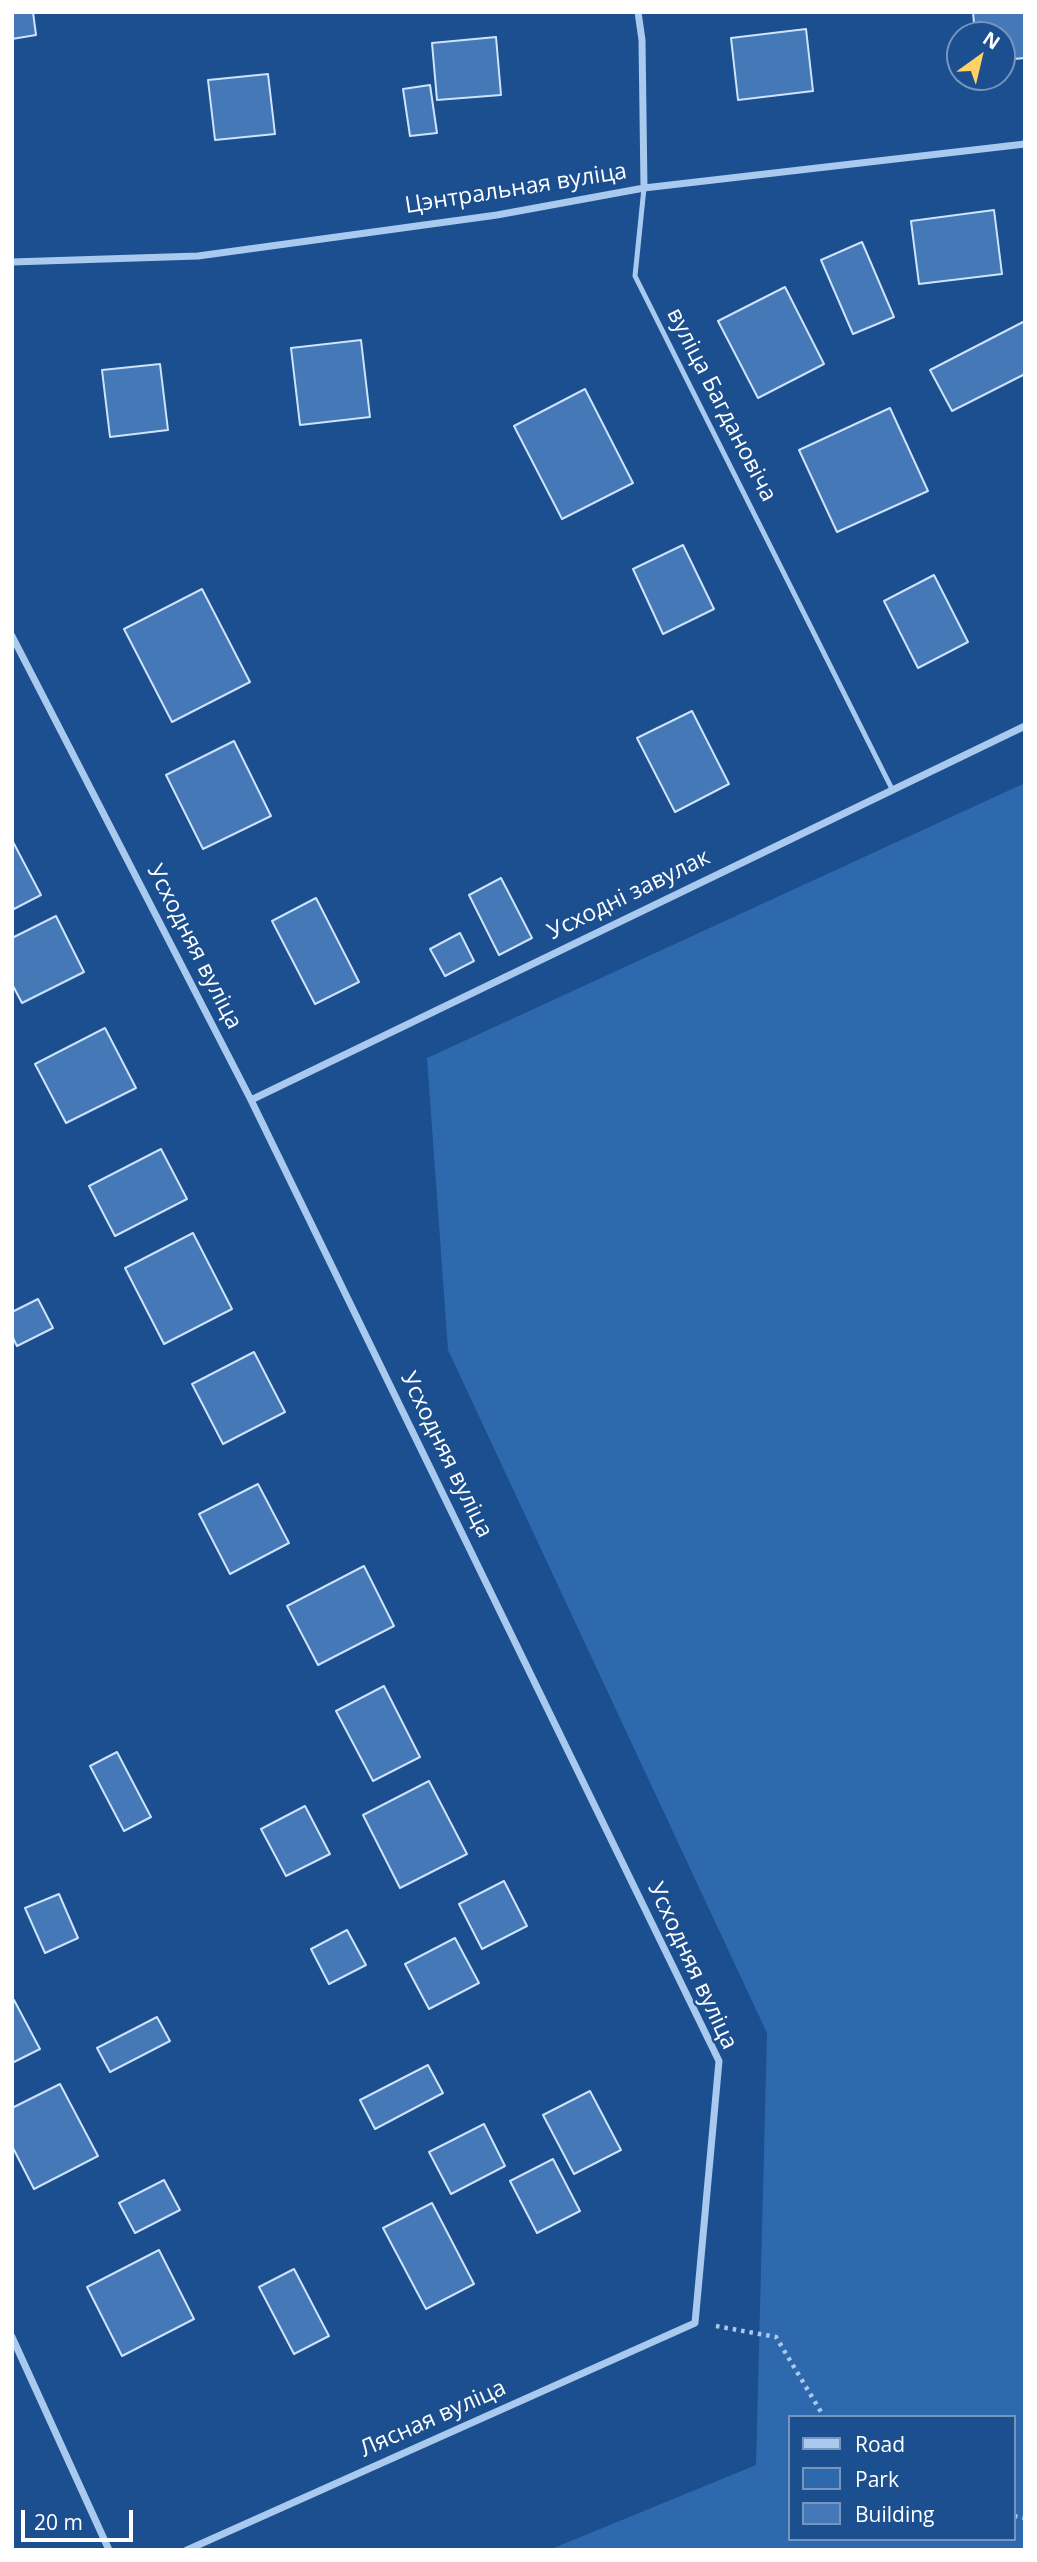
<!DOCTYPE html>
<meta charset="utf-8">
<style>
body{margin:0}
#map{position:relative;width:1037px;height:2562px;overflow:hidden;background:#1b4f8f;font-family:"Open Sans",sans-serif}
canvas{display:block}
.frame{position:absolute;inset:0;border:14px solid #fff;pointer-events:none}
.legend{position:absolute;left:788px;top:2415px;width:228px;height:126px;box-sizing:border-box;background:#1b4f8f;border:2px solid #7695bc;margin:0;padding:9px 12px;list-style:none;font-size:21px;color:#fff}
.legend li{display:flex;align-items:center;gap:14px;height:35px}
.legend b{width:35px;border:2px solid #7695bc}
.north{position:absolute;left:946px;top:21px;width:70px;height:70px;box-sizing:border-box;background:#1b4f8f;border:2px solid #7695bc;border-radius:50%;rotate:34deg;font-size:19px;font-weight:700;line-height:28px;text-align:center;color:#fff}
.north::after{content:'';display:block;margin:auto;width:24px;height:32px;background:#ffd166;clip-path:polygon(50% 0,100% 100%,50% 72%,0 100%)}
.scale{position:absolute;left:21px;top:2510px;width:112px;height:32px;box-sizing:border-box;border:4px solid #fff;border-top:0;padding-left:9px;font-size:21px;line-height:24px;white-space:nowrap;color:#fff;-webkit-text-stroke:5px #1b4f8f;paint-order:stroke}
</style>
<div id="map">
<canvas width="1037" height="2562"></canvas>
<div class="frame"></div>
<ul class="legend">
<li><b style="height:9px;background:#a9c9ee"></b>Road</li>
<li><b style="height:19px;background:#2e69ad"></b>Park</li>
<li><b style="height:19px;background:#4478b7"></b>Building</li>
</ul>
<div class="north">N</div>
<div class="scale">20 m</div>
</div>
<script>
const g = document.querySelector('canvas').getContext('2d');
g.lineJoin = 'round';
function fillPath(path, color) {
  g.fillStyle = color;
  g.fill(path, 'evenodd');
}
function stroke(path, color, width, dash) {
  g.strokeStyle = color;
  g.lineWidth = width;
  g.lineCap = dash ? 'butt' : 'round';
  g.setLineDash(dash || []);
  g.stroke(path);
}
function drawText(font, color, halo, rows, align = 'center') {
  g.font = font + ' "Open Sans",sans-serif';
  g.lineWidth = 5;
  g.setLineDash([]);
  g.textBaseline = 'middle';
  g.strokeStyle = halo;
  g.fillStyle = color;
  for (const [text, x, y, turn = 0] of rows) {
    g.save();
    g.translate(x, y);
    g.rotate((+turn || 0) * Math.PI / 180);
    g.textAlign = isNaN(turn) ? turn : align;
    if (halo) g.strokeText(text, 0, 0);
    g.fillText(text, 0, 0);
    g.restore();
  }
}
fillPath(new Path2D(`
 M1025,783V2550H549L756,2465L767,2033L448,1350L427,1058ZM790,2417H1014V2539H790Z`), '#2e69ad');
const building = new Path2D(`
 M12,12H33L36,35L12,39Z
 M973,12H1025V58L1002,60V35H975Z
 M806,29L813,91L738,100L731,38Z
 M496,37L501,95L437,100L432,43Z
 M268,74L275,134L215,140L208,80Z
 M430,85L437,133L410,136L403,89Z
 M994,210L1002,274L919,284L911,221Z
 M862,242L894,317L853,334L821,260Z
 M785,287L824,364L758,398L718,321Z
 M1025,321V374L952,411L930,370Z
 M361,340L370,417L300,425L291,348Z
 M160,364L168,430L110,437L102,370Z
 M585,389L633,483L562,519L514,426Z
 M890,408L928,491L837,532L799,450Z
 M683,545L714,609L663,634L633,569Z
 M934,575L968,642L918,668L884,601Z
 M202,589L250,682L172,722L124,629Z
 M692,711L729,784L675,812L637,738Z
 M234,741L271,816L203,849L166,775Z
 M12,840L41,895L12,910Z
 M501,878L532,938L499,955L469,895Z
 M316,898L359,982L315,1004L272,921Z
 M56,916L84,972L22,1003L12,984V938Z
 M460,933L474,961L445,976L430,949Z
 M105,1028L136,1088L66,1123L35,1064Z
 M161,1149L187,1199L115,1236L89,1186Z
 M193,1233L232,1309L164,1344L125,1268Z
 M38,1299L53,1328L17,1346L12,1336V1312Z
 M254,1352L285,1412L223,1444L192,1384Z
 M258,1484L289,1543L230,1574L199,1514Z
 M364,1566L394,1626L318,1665L287,1606Z
 M384,1686L420,1757L373,1781L336,1711Z
 M117,1752L151,1817L124,1831L90,1766Z
 M429,1781L467,1854L400,1888L363,1815Z
 M305,1806L330,1854L286,1876L261,1829Z
 M504,1881L527,1926L482,1949L459,1904Z
 M59,1894L78,1938L45,1953L25,1908Z
 M347,1930L366,1965L329,1984L311,1949Z
 M455,1938L479,1983L429,2009L405,1964Z
 M14,2000L40,2049L12,2063V2001Z
 M157,2017L170,2041L110,2072L97,2048Z
 M428,2065L443,2093L375,2129L360,2100Z
 M60,2084L98,2156L34,2189L12,2146V2108Z
 M590,2091L621,2150L574,2174L543,2115Z
 M484,2124L505,2166L451,2194L429,2152Z
 M553,2159L580,2211L537,2233L510,2181Z
 M164,2180L180,2210L135,2233L119,2203Z
 M432,2203L474,2284L426,2309L383,2228Z
 M159,2250L194,2319L122,2356L87,2287Z
 M294,2269L329,2336L294,2354L259,2287Z`);
fillPath(building, '#4478b7');
stroke(building, '#cfe3fa', 2);
stroke(new Path2D(`
 M716,2326L776,2337L824,2417
 M1014,2516L1025,2518`), '#a9c9ee', 4.5, [3.5, 5]);
stroke(new Path2D(`
 M644,188L635,276L892,789`), '#a9c9ee', 5);
stroke(new Path2D(`
 M638,12L642,40L644,188
 M12,262L198,256L497,215L644,188L1025,144
 M12,636L251,1100L719,2061L695,2323L187,2550
 M251,1100L1025,726
 M12,2337L109,2550`), '#a9c9ee', 7);
drawText('23px', '#fff', '#1b4f8f', [
 ["Цэнтральная вуліца",516,189,-9],
 ["вуліца Багдановіча",721,405,63],
 ["Усходні завулак",629,895,-26],
 ["Усходняя вуліца",194,947,63],
 ["Усходняя вуліца",446,1455,64],
 ["Усходняя вуліца",692,1966,65],
 ["Лясная вуліца",433,2419,-24]
]);
</script>
